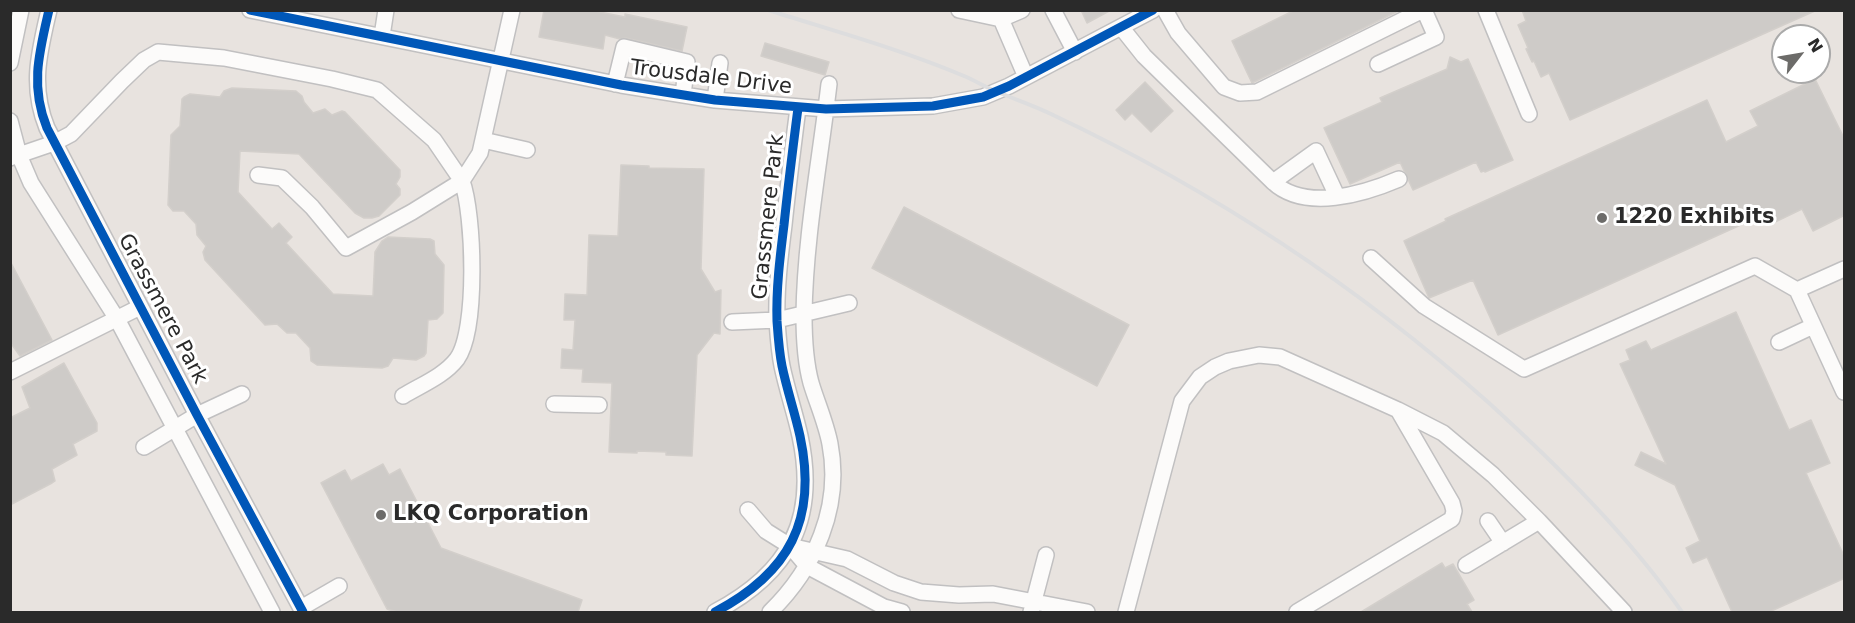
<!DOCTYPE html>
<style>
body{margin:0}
#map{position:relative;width:1855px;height:623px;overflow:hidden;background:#e8e3df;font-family:"DejaVu Sans",sans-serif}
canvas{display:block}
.frame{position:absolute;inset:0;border:12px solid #2a2a2a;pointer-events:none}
.north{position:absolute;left:1771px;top:24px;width:60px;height:60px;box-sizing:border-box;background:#fff;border:2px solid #aaa;border-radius:50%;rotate:59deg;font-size:16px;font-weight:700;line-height:24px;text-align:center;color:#2a2a2a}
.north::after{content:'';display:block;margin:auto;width:21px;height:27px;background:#6c6b69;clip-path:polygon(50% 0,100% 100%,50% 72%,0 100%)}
</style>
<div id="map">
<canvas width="1855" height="623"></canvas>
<div class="frame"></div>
<div class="north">N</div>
</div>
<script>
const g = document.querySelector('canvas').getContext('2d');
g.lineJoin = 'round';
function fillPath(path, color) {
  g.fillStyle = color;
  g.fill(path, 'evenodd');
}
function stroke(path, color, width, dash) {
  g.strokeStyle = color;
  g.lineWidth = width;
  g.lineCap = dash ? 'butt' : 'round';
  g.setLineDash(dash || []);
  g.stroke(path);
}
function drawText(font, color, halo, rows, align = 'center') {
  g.font = font + ' "DejaVu Sans",sans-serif';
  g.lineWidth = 6;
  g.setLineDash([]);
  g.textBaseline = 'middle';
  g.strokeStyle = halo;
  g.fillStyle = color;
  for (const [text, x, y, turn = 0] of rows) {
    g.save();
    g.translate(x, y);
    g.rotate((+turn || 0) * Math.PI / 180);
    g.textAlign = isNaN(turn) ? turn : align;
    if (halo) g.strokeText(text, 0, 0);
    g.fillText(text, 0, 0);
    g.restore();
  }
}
const building = new Path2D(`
 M544,10H590L625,17V14L687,27L682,51L626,38L620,39L605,35L603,49L539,37Z
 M1081,10H1111L1087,23Z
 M1295,10H1400L1252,83L1232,41Z
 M1522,10H1817L1570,120L1549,73L1541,77L1534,61L1532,62L1526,49L1528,48L1518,25L1526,21Z
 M765,43L829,62L825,75L761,56Z
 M1450,57L1461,62L1468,59L1513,160L1485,172L1484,171L1481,172L1476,162L1413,190L1400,162L1350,184L1324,128L1382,102L1380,98L1447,69Z
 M1815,79L1845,140V215L1813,231L1802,209L1773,223L1767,213L1498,335L1473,280L1429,298L1404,241L1446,221L1445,219L1707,100L1726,142L1758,126L1750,111Z
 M1145,82L1173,111L1151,132L1132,113L1125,120L1116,110Z
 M232,88L296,91L302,96L304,102L313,113L325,109L332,115L342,111L345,112L400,170V177L396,184L400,189V195L379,216L372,218H364L355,213L299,154L240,151L238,192L272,229L279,223L292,237L286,243L333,294L373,296L375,252L382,241L388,237L430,239L434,241L435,254L444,265L443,313L437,319L428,320L426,353L424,356L416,360L393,358L388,366L382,368L317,365L311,361L310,348L296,333H287L277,324L265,325L205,260L203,252L206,246L197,235L196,224L184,211H173L168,205L171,135L180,126L182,99L184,97L190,94L220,97L224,91Z
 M621,165L649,166V168L704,169L701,269L715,292L721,290L720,334L714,333L697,355L692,456L666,455V452L637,451V453L609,452L612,383L582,382L583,369L561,368L562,349L573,350L575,320H564L565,294L587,295L589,235L618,236Z
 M904,207L1129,325L1097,386L872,268Z
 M10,261L52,340L20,356L10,342Z
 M1736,312L1789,430L1811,420L1830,463L1806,473L1845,558V578L1769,612H1732L1707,557L1693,563L1686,548L1700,541L1675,485L1635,465L1641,452L1666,464L1620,364L1630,360L1626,350L1646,341L1651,350Z
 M64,363L97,423V431L73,444L77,455L52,469L55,481L52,483L10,505V418L30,408L22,387Z
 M383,464L389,475L400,469L441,548L582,600L578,612H397L387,609L321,483L345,470L351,481Z
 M1442,563L1445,568L1453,564L1474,600L1467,604L1472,612H1361Z`);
fillPath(building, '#cecbc8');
stroke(building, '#d3cfcb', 1.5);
const minor = new Path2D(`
 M49,10C39,53 30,86 47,128L197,415L303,612
 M250,10L621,85L715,100L826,109L933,106L983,97L1009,86L1153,10
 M959,10L1001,19L1022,10
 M1053,10L1075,52
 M1165,10L1178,33L1224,87L1240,93L1257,92L1423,10
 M1486,10L1529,114
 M1001,19L1026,77
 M1121,27L1144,56L1273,182C1305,212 1364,194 1399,179
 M382,36L386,10
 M10,63L21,10
 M1378,64L1436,37L1424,10
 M615,84L624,47L687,62L683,95
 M715,100L720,63
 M10,121L19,155L31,183L117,319L272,612
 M483,140L527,150
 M10,158L54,143L71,134L122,81L144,60L158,52L224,58L332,79L377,90L434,140L462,181L480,153L512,10
 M258,175L282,178L312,207L346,248L412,212L462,181C474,214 478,330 457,359C444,376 421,385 403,396
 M1273,182L1316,151L1337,196
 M1371,258L1424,306L1524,369L1755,266L1797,290
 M1844,269L1797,290L1844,392
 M732,322L777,320L849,303
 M1779,342L1813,326
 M10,372L140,307
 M554,404L599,405
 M144,447L197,415L242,394
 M748,510L766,531L790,546L807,566L884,607L902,612
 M1488,521L1503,543
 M790,546L847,559L894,583L921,592L959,595L993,594L1087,612
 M1466,565L1539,521
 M301,608L339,586
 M715,612C789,573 818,520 800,436C795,413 787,390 782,366C779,351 778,335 777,321C776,289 780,257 784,225C788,186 793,147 798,108
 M770,612C815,568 842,507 830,444C826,423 817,403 811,383C805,361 804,338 804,315C805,238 820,161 829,84
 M1031,612L1046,555
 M1126,612L1182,401L1200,377L1215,367L1229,361L1259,355L1280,357L1398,410L1443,433L1493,475L1539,521L1624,612
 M1297,612L1452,519L1454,511L1452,503L1398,410`);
stroke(minor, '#c1c0c1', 18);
stroke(minor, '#fcfbfa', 15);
stroke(new Path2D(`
 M768,10C834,31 900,49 964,76C976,81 987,88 1000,93C1017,100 1035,106 1051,114C1210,189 1358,286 1489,403C1559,467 1628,535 1682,612`), '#ddddde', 4);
stroke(new Path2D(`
 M49,10C39,53 30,86 47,128L197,415L303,612
 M250,10L621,85L715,100L826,109L933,106L983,97L1009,86L1153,10
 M715,612C789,573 818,520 800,436C795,413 787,390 782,366C779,351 778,335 777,321C776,289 780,257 784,225C788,186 793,147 798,108`), '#0057b8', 9);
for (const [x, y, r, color] of [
 [1602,218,6,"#6c6b69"],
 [381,515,6,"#6c6b69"]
]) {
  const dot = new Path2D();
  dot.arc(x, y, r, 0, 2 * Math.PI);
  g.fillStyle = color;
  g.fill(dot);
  stroke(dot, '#fff', 2);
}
drawText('21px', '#2a2a2a', '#fff', [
 ["Trousdale Drive",711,78,7],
 ["Grassmere Park",769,217,-84],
 ["Grassmere Park",162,309,62]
]);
drawText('bold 21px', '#2a2a2a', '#fff', [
 ["1220 Exhibits",1614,218],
 ["LKQ Corporation",393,515]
], 'left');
</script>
